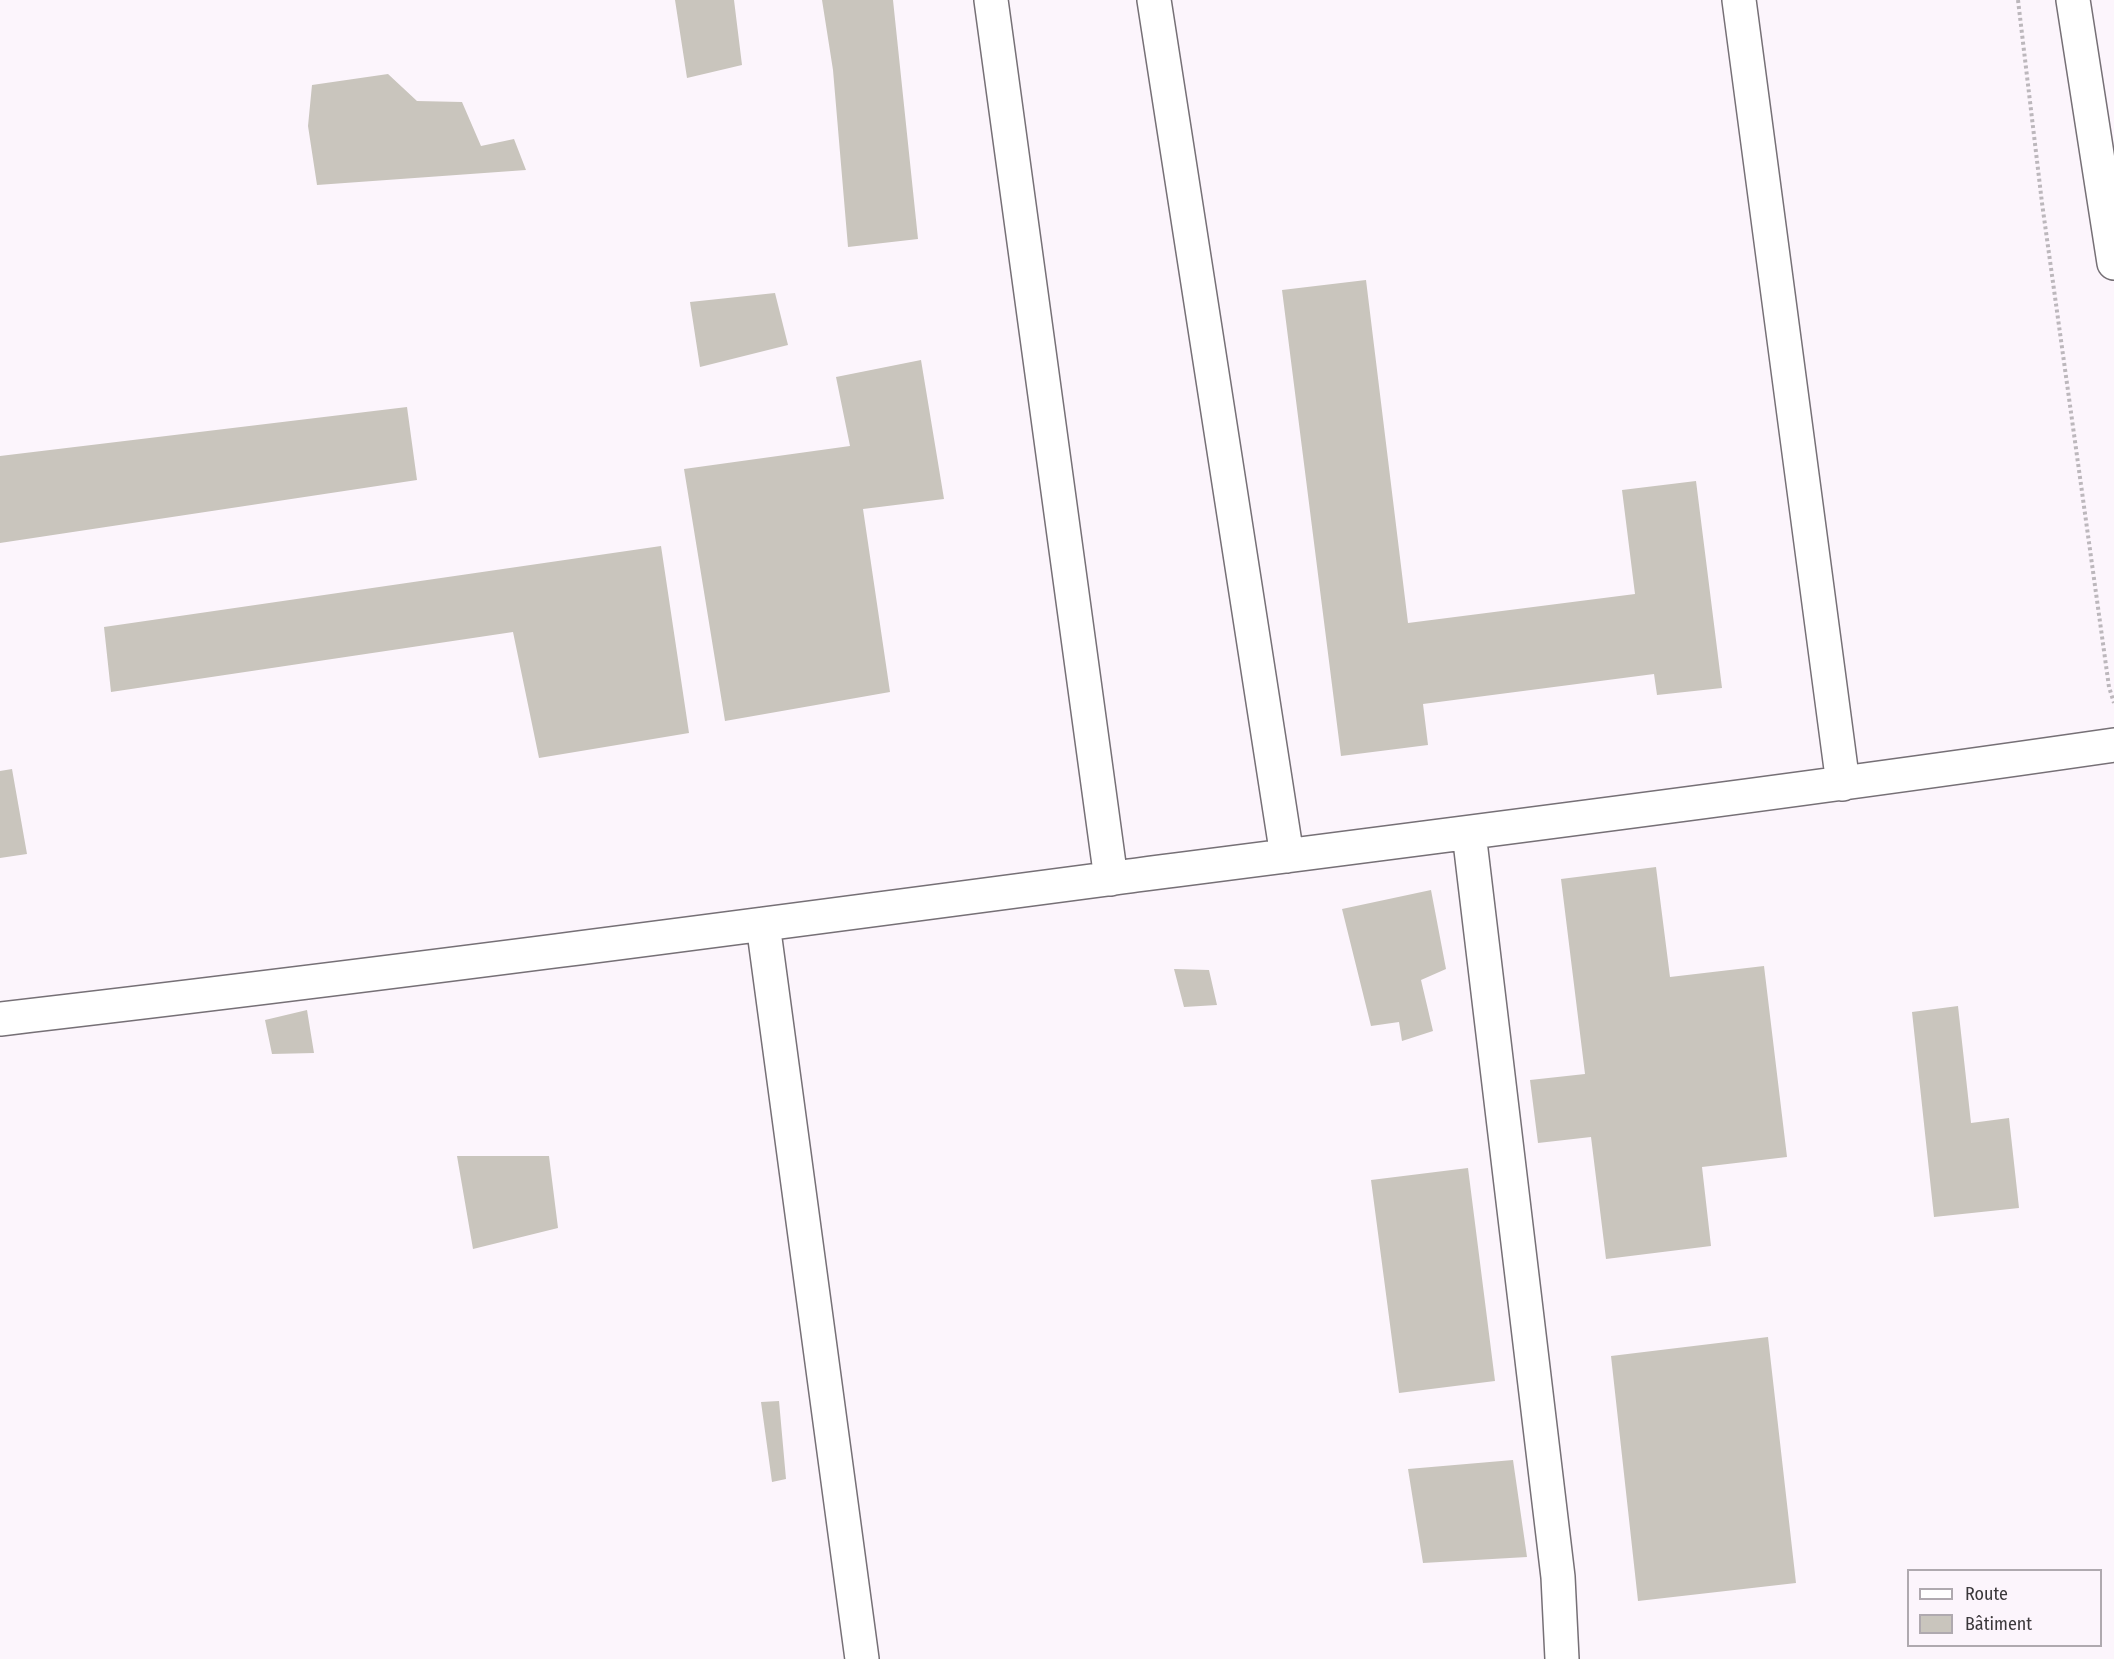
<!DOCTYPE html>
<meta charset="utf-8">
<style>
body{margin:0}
#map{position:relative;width:2114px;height:1659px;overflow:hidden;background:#fcf5fc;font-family:"Fira Sans Condensed",sans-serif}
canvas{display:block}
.legend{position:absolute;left:1907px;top:1569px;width:195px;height:78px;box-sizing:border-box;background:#fcf5fc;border:2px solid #afa9af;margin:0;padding:8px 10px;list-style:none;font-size:18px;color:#3b383b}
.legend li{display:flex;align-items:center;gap:12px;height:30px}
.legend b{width:30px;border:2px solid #afa9af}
</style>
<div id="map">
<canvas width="2114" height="1659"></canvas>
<ul class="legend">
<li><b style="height:8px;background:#fff"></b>Route</li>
<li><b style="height:16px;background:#c9c5bd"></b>Bâtiment</li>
</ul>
</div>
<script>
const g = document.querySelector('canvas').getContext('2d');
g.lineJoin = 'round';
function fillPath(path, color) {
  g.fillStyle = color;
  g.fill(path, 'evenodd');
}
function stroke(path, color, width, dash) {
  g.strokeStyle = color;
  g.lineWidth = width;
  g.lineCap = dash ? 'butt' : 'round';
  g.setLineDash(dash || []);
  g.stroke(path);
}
fillPath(new Path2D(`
 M675,0H734L742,65L687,78Z
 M822,0H893L918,239L848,247L833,70Z
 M388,74L417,101L462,102L481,146L514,139L526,170L317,185L308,126L312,85Z
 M1366,280L1408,623L1635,594L1622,490L1696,481L1722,688L1657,695L1654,674L1423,704L1428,745L1341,756L1282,290Z
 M775,293L788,345L700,367L690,302Z
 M921,360L944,499L863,509L890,692L725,721L684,469L850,446L836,377Z
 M407,407L417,480L0,543V456Z
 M661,546L689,733L539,758L513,632L111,692L104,627Z
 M12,769L27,854L0,858V771Z
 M1656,867L1670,977L1764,966L1787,1157L1702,1167L1711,1246L1606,1259L1591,1137L1538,1143L1530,1080L1585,1074L1561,879Z
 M1431,890L1446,969L1421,980L1433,1031L1402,1041L1399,1022L1371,1026L1342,909Z
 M1174,969L1209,970L1217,1005L1184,1007Z
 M1958,1006L1971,1123L2009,1118L2019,1208L1934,1217L1912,1012Z
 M307,1010L314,1053L272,1054L265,1020Z
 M457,1156H549L558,1228L473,1249Z
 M1468,1168L1495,1381L1399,1393L1371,1180Z
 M1768,1337L1796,1583L1638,1601L1611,1356Z
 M779,1401L786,1479L772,1482L761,1402Z
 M1513,1460L1527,1557L1423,1563L1408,1469Z`), '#c9c5bd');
const minor = new Path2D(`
 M991,0L1111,879
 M1154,0L1287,856
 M1739,0L1843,784
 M2073,0L2114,263
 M1469,833L1558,1577L1562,1659
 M763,924L862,1659
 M0,1019C380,975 758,925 1137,875C1463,833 1789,792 2114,745`);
stroke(minor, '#767076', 36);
stroke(new Path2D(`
 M2018,0L2042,203L2109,687L2114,703`), '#bcb7bc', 4, [3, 3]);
stroke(minor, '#fff', 33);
</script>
